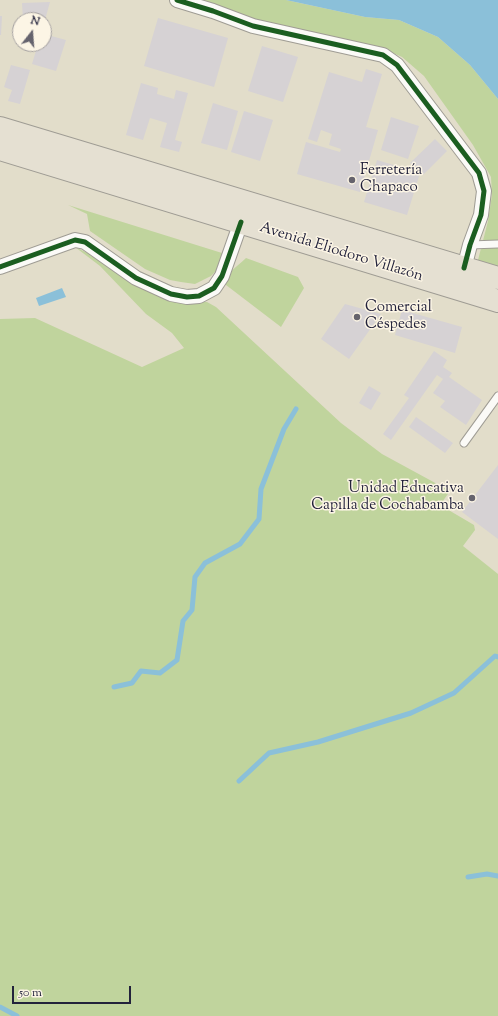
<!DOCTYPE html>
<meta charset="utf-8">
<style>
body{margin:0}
#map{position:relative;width:498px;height:1016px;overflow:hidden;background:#e2ddca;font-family:"Sorts Mill Goudy",serif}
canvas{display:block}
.north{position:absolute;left:12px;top:12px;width:40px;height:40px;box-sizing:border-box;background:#fcf5e5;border:1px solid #a5a1a1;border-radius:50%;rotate:17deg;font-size:11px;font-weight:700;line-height:16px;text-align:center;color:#22223b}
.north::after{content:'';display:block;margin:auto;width:14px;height:18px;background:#65636d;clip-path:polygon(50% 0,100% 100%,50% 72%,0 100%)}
.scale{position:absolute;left:12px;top:986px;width:119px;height:18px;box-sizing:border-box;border:2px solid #22223b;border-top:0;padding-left:5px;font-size:12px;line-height:14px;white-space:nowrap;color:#22223b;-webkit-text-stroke:3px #fcf5e5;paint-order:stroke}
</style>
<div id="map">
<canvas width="498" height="1016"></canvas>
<div class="north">N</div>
<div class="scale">50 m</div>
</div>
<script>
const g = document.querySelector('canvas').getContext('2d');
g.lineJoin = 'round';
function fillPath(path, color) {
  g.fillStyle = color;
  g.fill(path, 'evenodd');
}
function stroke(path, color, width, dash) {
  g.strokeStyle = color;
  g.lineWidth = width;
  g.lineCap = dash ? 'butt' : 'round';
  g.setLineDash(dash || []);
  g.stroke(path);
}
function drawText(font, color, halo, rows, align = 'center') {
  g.font = font + ' "Sorts Mill Goudy",serif';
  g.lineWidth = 3;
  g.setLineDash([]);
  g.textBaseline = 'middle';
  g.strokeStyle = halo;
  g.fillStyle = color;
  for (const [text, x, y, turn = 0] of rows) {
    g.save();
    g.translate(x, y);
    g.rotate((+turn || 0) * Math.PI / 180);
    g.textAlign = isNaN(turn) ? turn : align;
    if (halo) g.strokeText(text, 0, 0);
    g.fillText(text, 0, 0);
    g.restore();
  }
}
fillPath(new Path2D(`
 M196,0H286L365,17L399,20L438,37L470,65L498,99V266L478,260L488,221L492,195L491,177L473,145L424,76L402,57L382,48L251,19Z
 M68,205L222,253L219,268L211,276L195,284L181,282L170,280L145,269L90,231L87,214Z
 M75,247L189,302H207L216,307L341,423L382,454L450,491L440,505L474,525L475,530L463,546L498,574V1016H0V319L35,318L142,367L184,348L172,333L146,314L100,266Z
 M246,258L298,277L304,288L281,327L226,285C225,273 238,266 246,258Z`), '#c0d49d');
fillPath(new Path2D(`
 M286,0H498V99L470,65L438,37L399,20L365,17Z
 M62,288L66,297L39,306L36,298Z`), '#8bc0d9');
stroke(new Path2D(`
 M114,687L132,683L141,671L160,673L177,660L183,621L192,610L195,577L205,563L240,544L259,519L261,489L284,429L296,409
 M239,781L269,753L318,742L411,713L454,693L495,656L498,657
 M468,877L487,874L498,876
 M0,1007L17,1016`), '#8bc0d9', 5);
fillPath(new Path2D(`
 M50,2L45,20H23L22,3Z
 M0,16H2L1,35H0Z
 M158,18L228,38L214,87L144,66Z
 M44,34L66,40L56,71L32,64L38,44H44Z
 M262,46L298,57L283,102L248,91Z
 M11,65L30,70L20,104L8,101L12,90L4,87Z
 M366,69L382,74L366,127L378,130L360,192L297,174L306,142L340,152L341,149L329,145L332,134L321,130L317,142L308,139L329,72L362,82Z
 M141,83L158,88L157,94L174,99L176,90L188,93L175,140L182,142L179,152L160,147L167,123L150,118L143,140L126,135Z
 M213,103L238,111L227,150L201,143Z
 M244,111L273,120L260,161L231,152Z
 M391,117L419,126L408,159L381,150Z
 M435,139L447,151L423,175L410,163Z
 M377,160L420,173L407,215L364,202Z
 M345,304L381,314L349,359L321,339Z
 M402,310L462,327L455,353L395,335Z
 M434,351L447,360L443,367L452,373L449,377L482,400L466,425L440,407L445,401L433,393L443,379L437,375L391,440L383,434L409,398L404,395Z
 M369,386L381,393L371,410L359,403Z
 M416,417L453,443L445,453L409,427Z
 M498,465V539L462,512Z`), '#d6d2d4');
const lane = new Path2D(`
 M470,245L498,244
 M464,443L498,396`);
const street = new Path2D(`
 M177,0L213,11L253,26L383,55L397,65L479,173L484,191L481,215L470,245L464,268
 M0,267L75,240L85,242L136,278L171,294L187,297L199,296L214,288L222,276L241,222`);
const highway = new Path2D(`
 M0,128L498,278
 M0,149L498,301`);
stroke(lane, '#9f9c94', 9);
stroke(street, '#9f9c94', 16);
stroke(highway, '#9f9c94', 24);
stroke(lane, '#fbfaf7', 7);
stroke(street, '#fbfaf7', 14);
stroke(highway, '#e5e0d2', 22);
stroke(new Path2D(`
 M177,0L213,11L253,26L383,55L397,65L479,173L484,191L481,215L470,245L464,268
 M0,267L75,240L85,242L136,278L171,294L187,297L199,296L214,288L222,276L241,222`), '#1b5e20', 5);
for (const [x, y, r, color] of [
 [352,180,4,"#65636d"],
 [357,317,4,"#65636d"],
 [472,498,4,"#65636d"]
]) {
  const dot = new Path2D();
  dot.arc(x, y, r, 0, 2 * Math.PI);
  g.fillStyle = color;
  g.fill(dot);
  stroke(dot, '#fcf5e5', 1.5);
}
drawText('15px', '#22223b', '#fcf5e5', [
 ["Ferretería",360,171],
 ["Chapaco",360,188],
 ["Comercial",365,308],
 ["Céspedes",365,325],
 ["Unidad Educativa",464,489,"right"],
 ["Capilla de Cochabamba",464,506,"right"]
], 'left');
drawText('15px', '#22223b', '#fcf5e5', [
 ["Avenida Eliodoro Villazón",341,253,17]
]);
</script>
